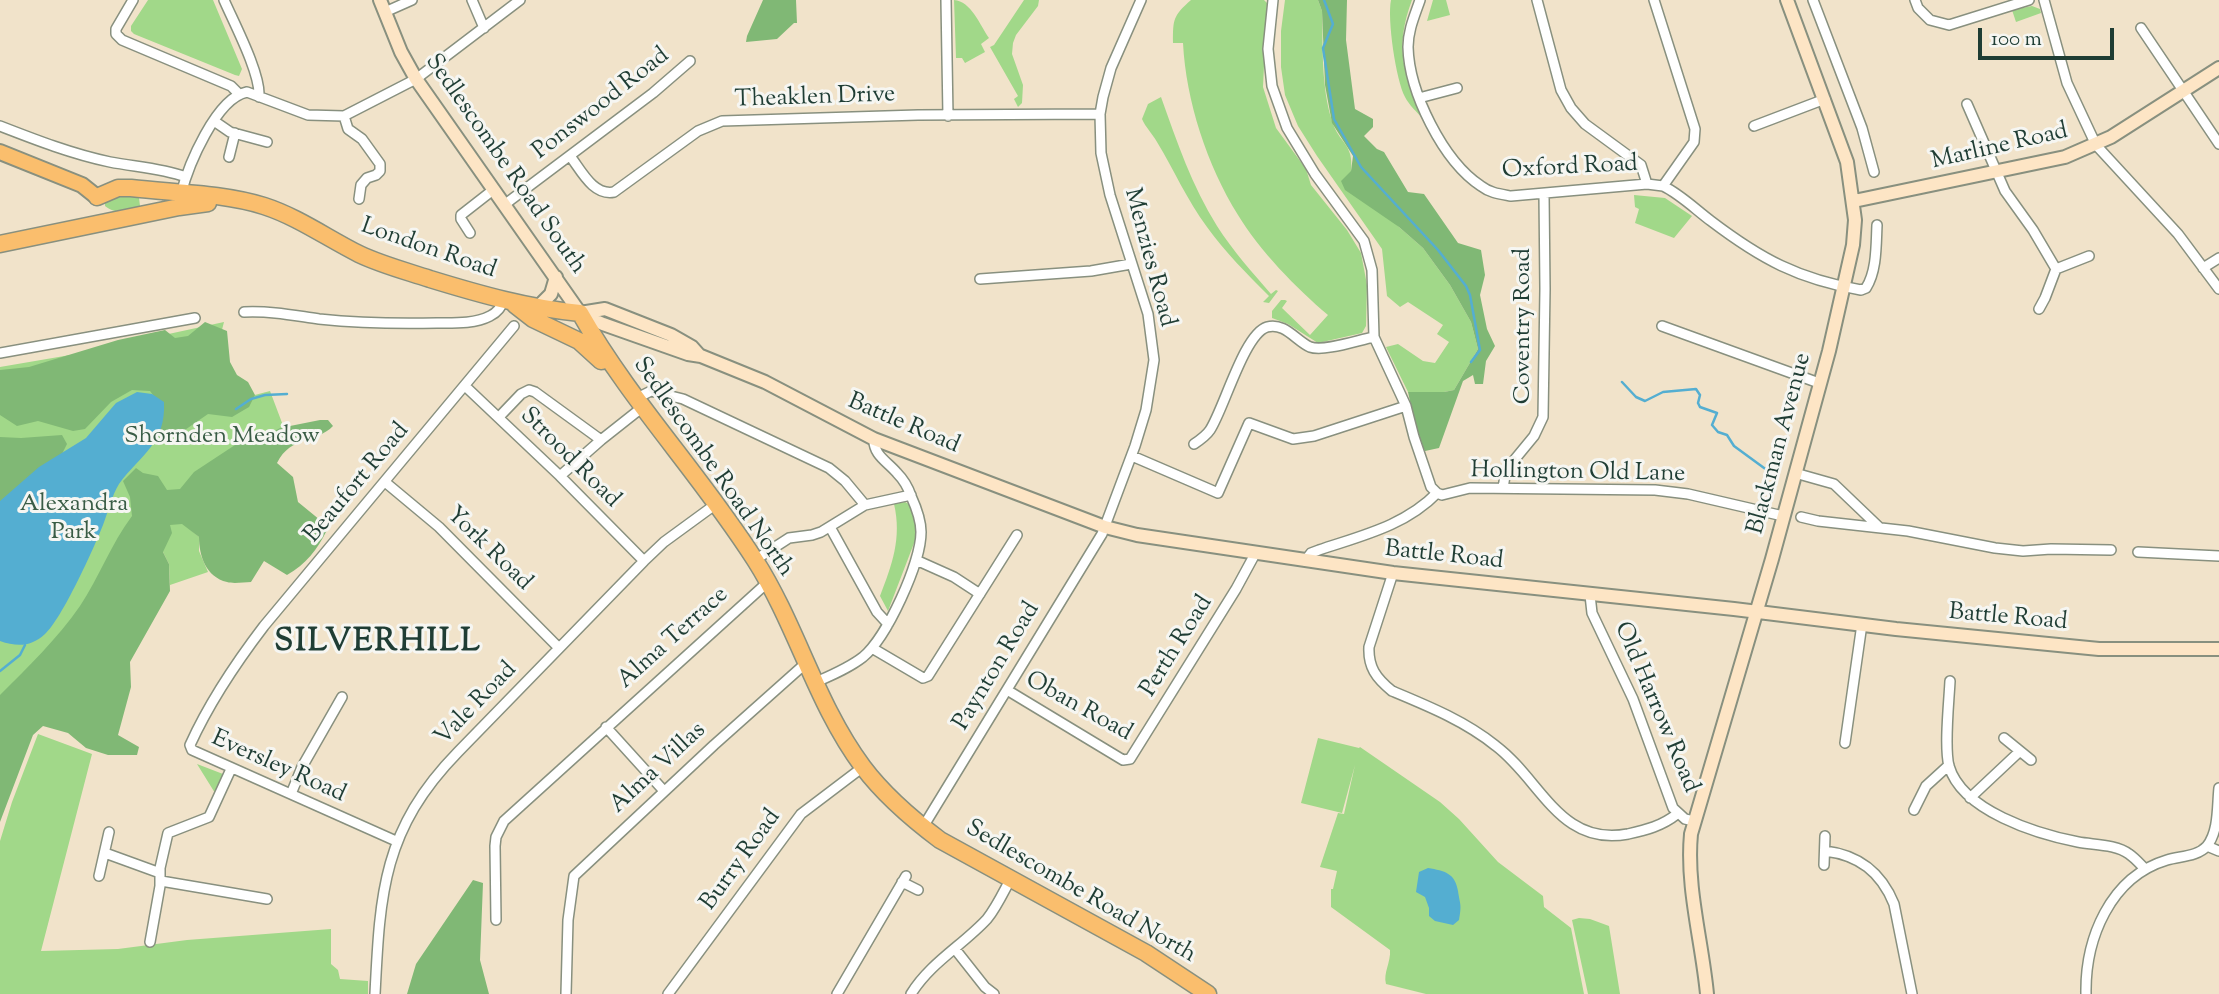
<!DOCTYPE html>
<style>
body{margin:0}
#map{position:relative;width:2219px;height:994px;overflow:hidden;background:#f1e3ca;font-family:"Sorts Mill Goudy",serif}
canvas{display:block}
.scale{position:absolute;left:1978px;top:28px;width:136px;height:32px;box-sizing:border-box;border:4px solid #1f3d34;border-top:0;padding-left:9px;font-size:21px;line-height:24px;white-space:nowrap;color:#1f3d34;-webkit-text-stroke:5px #f6f6f2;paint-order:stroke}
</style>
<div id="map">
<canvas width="2219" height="994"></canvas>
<div class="scale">100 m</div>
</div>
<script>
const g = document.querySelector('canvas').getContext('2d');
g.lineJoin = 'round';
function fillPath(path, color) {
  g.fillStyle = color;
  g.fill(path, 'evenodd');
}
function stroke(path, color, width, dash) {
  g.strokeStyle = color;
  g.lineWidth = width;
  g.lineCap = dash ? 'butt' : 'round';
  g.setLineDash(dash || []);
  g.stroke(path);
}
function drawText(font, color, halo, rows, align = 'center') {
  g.font = font + ' "Sorts Mill Goudy",serif';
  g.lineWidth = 6;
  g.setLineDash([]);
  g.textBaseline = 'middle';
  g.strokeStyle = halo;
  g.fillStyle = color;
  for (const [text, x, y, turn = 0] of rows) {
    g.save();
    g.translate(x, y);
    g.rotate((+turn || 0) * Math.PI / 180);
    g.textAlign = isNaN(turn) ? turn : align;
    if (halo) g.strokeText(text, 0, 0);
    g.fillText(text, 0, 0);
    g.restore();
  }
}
fillPath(new Path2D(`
 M148,0H213L242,69L239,76L235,75L134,34L131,31V26Z
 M954,0C971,1 980,25 989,38L981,44L985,52L965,63L962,58H956Z
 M1024,0H1039L1038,6L1016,35L1013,43L1012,54L1023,85L1022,103L1018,107L1014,99L1018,96L990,47L994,45Z
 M1191,0H1264L1267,3L1263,87L1276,128L1306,169L1311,185L1347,230L1361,253L1367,285L1366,326L1362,333L1318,343L1288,324L1272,318V311L1281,300H1285L1287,301L1282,308L1310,335L1328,315C1297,289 1259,250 1238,215C1207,165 1186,101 1183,43H1173C1173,19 1173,16 1191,0Z
 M1285,0H1318L1322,11C1323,46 1321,87 1332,121C1339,144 1354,143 1351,171L1399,227L1423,248L1450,285L1471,322L1478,349L1454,390L1444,392H1408L1386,347L1398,344L1423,361L1435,363L1449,342L1437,334L1443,325L1408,302L1400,307L1387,296L1382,249L1317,156L1298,126L1285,95L1281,67V31Z
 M1391,0H1412C1394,48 1404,74 1423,119C1417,112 1409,105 1405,97C1396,80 1387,19 1391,0Z
 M1433,0H1446L1450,15L1427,21Z
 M2032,6L2040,9L2041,13L2016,22L2012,10Z
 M1161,97C1177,142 1192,186 1217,226C1233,251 1252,272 1271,294L1276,290L1278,291L1269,303L1263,302L1269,296C1247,274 1225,252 1207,227C1187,200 1174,170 1157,142C1152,133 1146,128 1142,119L1148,104Z
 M112,195H137L139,198L140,206L137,210C124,212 115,214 105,206V202Z
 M1634,195L1665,198L1692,216L1674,238L1635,223L1639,209L1635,207Z
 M224,322L215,357L232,401L270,391L287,436L192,531L199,537V551L208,572L170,585L169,564L163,552L0,699V367L76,354Z
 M905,502L909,504L916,522V538L888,611L880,596C892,565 902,538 894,504Z
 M38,734L92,754L41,951L118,949L187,940L331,929V964L338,970L340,979L368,981V994H0V841L12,802Z
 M1318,738L1359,748L1360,747L1440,802L1459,819L1498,862L1543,896L1544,907L1571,928L1584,994H1426L1386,984C1383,973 1391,962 1390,950L1331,907V889H1333L1337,871L1320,867L1338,813L1344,814L1355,765L1342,813L1301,803Z
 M197,764L223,774L215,793Z
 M1579,918L1590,919L1609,926L1620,994H1588L1572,920Z`), '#a1d889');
fillPath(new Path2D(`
 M763,0H796L797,23H794L777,39L746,42L747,36Z
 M1318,0H1347L1346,40L1355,109L1373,119V127L1364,136L1377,149L1384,152L1408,192L1424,194L1458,243L1481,250L1485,275L1480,295L1487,329L1495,346L1486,361L1483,384H1475L1473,375L1463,381L1439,448L1425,451L1418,439L1408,392H1444L1454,390L1478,349L1471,322L1450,285L1423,248L1399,227L1345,190L1341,181L1351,171L1353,156L1332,123L1325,85L1322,11Z
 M205,322L227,331L230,362L237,375L248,382L255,395L249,407L232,417L208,414L166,443L158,445L150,440L160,404L150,391L132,390L111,402L85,429L73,431L38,421L17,426L0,415V370L29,367L118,340L165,330L175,338L188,336Z
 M320,420H328L333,426C317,443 291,435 277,463L293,477L298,502L320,520L327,530C317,550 306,564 287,575L264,561L251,582C244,582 234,584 227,582C206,577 199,556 199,537L182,524L170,525L172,533L163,552L169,564L170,591L130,662L131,687L118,735L139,747L137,755H108L86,748L68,733L43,726L33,735L0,822V695C28,667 57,639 80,606C99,577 111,544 132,516L130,497L123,481L136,468L143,473L158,476L167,490L180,489L194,472L235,445L266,436L280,428Z
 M62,435L67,444L57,464L0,508V437L21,438Z
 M473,880L483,883L480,960L489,994H407L416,964Z`), '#80b875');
fillPath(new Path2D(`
 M137,392L152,394L164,402C166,444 141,454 119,484C112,495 108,512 103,525C94,548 62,619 45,634C31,647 17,647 0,641V501L39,467L86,438L116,403Z
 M1428,868C1445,871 1455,873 1458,891C1460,905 1462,904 1459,920L1453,925L1435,921L1429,916V908L1425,897L1416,892L1419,872Z`), '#54aed1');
stroke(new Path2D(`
 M1324,0L1333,24L1323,48L1334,119L1361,167L1438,250L1466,286L1470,295L1480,350L1471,362
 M1622,382L1636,397L1645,401L1663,392L1696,389L1700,395L1698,403L1700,407L1717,413L1712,425L1718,432L1727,435L1734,446L1775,476
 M236,409L251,399L265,395L287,394
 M0,671L20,655L25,645`), '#54aed1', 2.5);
const street = new Path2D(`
 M133,0L116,29V34L122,40L231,86L239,94
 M224,0C234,23 261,74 259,97
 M472,0L484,28
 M946,0L948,116
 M1273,0L1268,49L1272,86L1287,128L1315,174L1364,241L1372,270L1374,337L1406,406L1414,437L1431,487L1437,493
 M1420,0C1415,15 1408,30 1408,47C1409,92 1443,161 1481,186C1490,193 1500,194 1511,196L1647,184L1663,186C1680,194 1695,209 1711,221C1761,259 1798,279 1861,290L1866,288C1877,271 1876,245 1877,225
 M1537,0L1561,90L1571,108L1585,124L1641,165L1647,184
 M1654,0L1695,129L1694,142L1663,186
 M1813,0L1862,128L1874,172
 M1915,0L1918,8L1930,20L1949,25L2029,0
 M2044,0L2067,83L2096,145L2178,234L2219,289
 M385,12L412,0
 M2141,28L2219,144
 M1419,98L1457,88
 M1967,104L2005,191L2033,230L2056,269L2089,256
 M344,116L348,129L362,139L380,164V171L376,175L367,178L361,185L359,199
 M214,121L230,132L267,142
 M0,126C36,140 72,154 110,162C136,167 161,168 186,177
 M1754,126L1825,99
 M570,156C581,170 593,196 614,192L698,131L722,121L918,115L1100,114
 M229,157L235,133
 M181,194C188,166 216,98 247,92L308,115L344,116L416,79L520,0
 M504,205L653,93L690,61
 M470,233L461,219V215L493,190
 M2203,268L2219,258
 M980,279L1091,271L1131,264
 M2039,309L2045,298L2056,269
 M244,312C273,311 291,315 319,319C358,323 398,324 437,323C454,323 475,324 490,316C498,312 500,308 504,300
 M1662,326L1819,383
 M0,353L195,318
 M465,386L560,476L644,561
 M637,398L651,391L683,399L829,468L845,481L865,505
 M499,417L521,394L529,390L535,392L601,440
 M1194,444C1200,440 1206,436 1210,430C1224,409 1244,334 1267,327C1285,322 1296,341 1310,347C1324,352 1358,340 1374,337
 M1132,456L1218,493L1249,423L1293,439L1314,436L1406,406
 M1795,473L1834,484L1880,528
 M560,476L601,440L644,406
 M385,482L439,527L559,648
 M1503,488L1506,470L1534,436L1543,417L1545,289L1544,194
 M1801,517L1818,521L1908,531L1995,548L2023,551L2051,549L2111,550
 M830,527L877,612L888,624
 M2138,552L2219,556
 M755,560L789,538L812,535L821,532L865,505L911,495
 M916,560L954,577L980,594
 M1305,561L1311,553L1319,550C1360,536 1405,526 1437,493L1442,495L1470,488L1655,490L1688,494L1783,516
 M1393,573L1369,647C1368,667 1376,678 1392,691C1428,706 1465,721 1496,746C1541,780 1560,847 1628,834C1646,830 1662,826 1677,814
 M1590,595L1592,613L1633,699L1673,808L1685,819L1694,821
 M872,648L923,678L928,676L1017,535
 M1950,681C1949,702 1944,747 1949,766C1962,811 2037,834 2078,842C2093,845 2116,844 2129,854C2135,858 2140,864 2145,869
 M816,682C832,675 849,668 863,657C887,637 921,563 921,532C921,519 916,507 911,496C908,487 903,479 897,473C888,462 873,455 874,439
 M1007,690L1123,760L1130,759L1236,589L1255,554
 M606,727L664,791
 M2004,738L2031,760
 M1845,743L1862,624
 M291,794L302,767L342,697
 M1970,798L2019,752
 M1914,810L1926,786L1949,765
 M923,827L1102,534L1135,446L1146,410L1154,360L1148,314L1110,195L1101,153L1100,114L1103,97L1111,68L1141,0
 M396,841L192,750L190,745C210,701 235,664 264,626L514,326
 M2207,846L2219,851
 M1825,851C1859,855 1881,872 1894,904L1912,994
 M105,853L160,873
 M1824,865L1825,836
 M99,876L109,832
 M161,881L267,899
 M902,882L918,890
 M496,920L495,846L496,837L504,821L768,582
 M150,942L160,886V868L168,833L209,817L231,769
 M955,949L985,987L994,994
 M375,994C380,892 383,829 458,752L644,561L664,542L716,504
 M566,994L568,920L574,876L714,745L806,663
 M668,994L801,814L863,767
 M837,994L906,876
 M911,994C930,963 963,945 987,919C996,908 1003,893 1010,880
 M2086,994C2085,939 2110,877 2167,860C2180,856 2197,857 2207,846C2219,831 2217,806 2219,788`);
const secondary = new Path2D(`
 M380,0L401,52L416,79L580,313
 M1854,201L2065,157L2111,137L2219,68
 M537,308L551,294L556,277
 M580,313L605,309L671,335L692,347L700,356
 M580,314L603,324L688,354L701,356L765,382L874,439L1105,527L1137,535L1393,573L1734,609L1896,629L2099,649H2219
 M1707,994C1702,941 1686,887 1691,834L1772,559L1829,351L1853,245L1855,220L1847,162L1787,0`);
const primary = new Path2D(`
 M0,152L82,185L97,197`);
const highway = new Path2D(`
 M97,197L118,188H131C175,193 222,193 264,206C298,217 327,238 359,254C382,265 406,271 430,279C479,294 528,308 580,313C630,401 701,475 755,560C797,626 816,704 863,767C884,795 912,819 940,840L1146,953L1208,994
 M0,244L179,207L208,203
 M515,305L533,319L579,341L601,361`);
stroke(street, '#88907f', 12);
stroke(secondary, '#88907f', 16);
stroke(primary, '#88907f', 18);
stroke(highway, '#88907f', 19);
stroke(street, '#fff', 9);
stroke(secondary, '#fde5c5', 12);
stroke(primary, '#fabe6d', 14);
stroke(highway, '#fabe6d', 16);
drawText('24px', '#1f3d34', '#f6f6f2', [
 ["Theaklen Drive",815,99,-2],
 ["Ponswood Road",602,105,-38],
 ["Marline Road",2000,148,-13],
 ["Sedlescombe Road South",504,165,55],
 ["Oxford Road",1570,169,-3],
 ["London Road",428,250,19],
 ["Menzies Road",1148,258,75],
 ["Coventry Road",1525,326,-90],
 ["Battle Road",903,425,23],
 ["Blackman Avenue",1781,444,-75],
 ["Strood Road",569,459,45],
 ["Sedlescombe Road North",712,468,55],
 ["Hollington Old Lane",1578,474,1],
 ["Beaufort Road",358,484,-50],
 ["York Road",488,550,44],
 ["Battle Road",1444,557,6],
 ["Battle Road",2008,619,5],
 ["Alma Terrace",674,639,-42],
 ["Perth Road",1178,647,-58],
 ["Paynton Road",998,667,-59],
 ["Vale Road",477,705,-46],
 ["Oban Road",1078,708,29],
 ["Old Harrow Road",1655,708,67],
 ["Eversley Road",278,768,24],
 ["Alma Villas",659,769,-43],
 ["Burry Road",742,861,-54],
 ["Sedlescombe Road North",1080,893,30]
]);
drawText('24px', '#395c45', '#f6f6f2', [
 ["Shornden Meadow",222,438],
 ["Alexandra",74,506],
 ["Park",74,534]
]);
g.letterSpacing = '2px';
drawText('bold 32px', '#1f3d34', '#f6f6f2', [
 ["SILVERHILL",378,645]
]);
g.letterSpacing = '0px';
</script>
